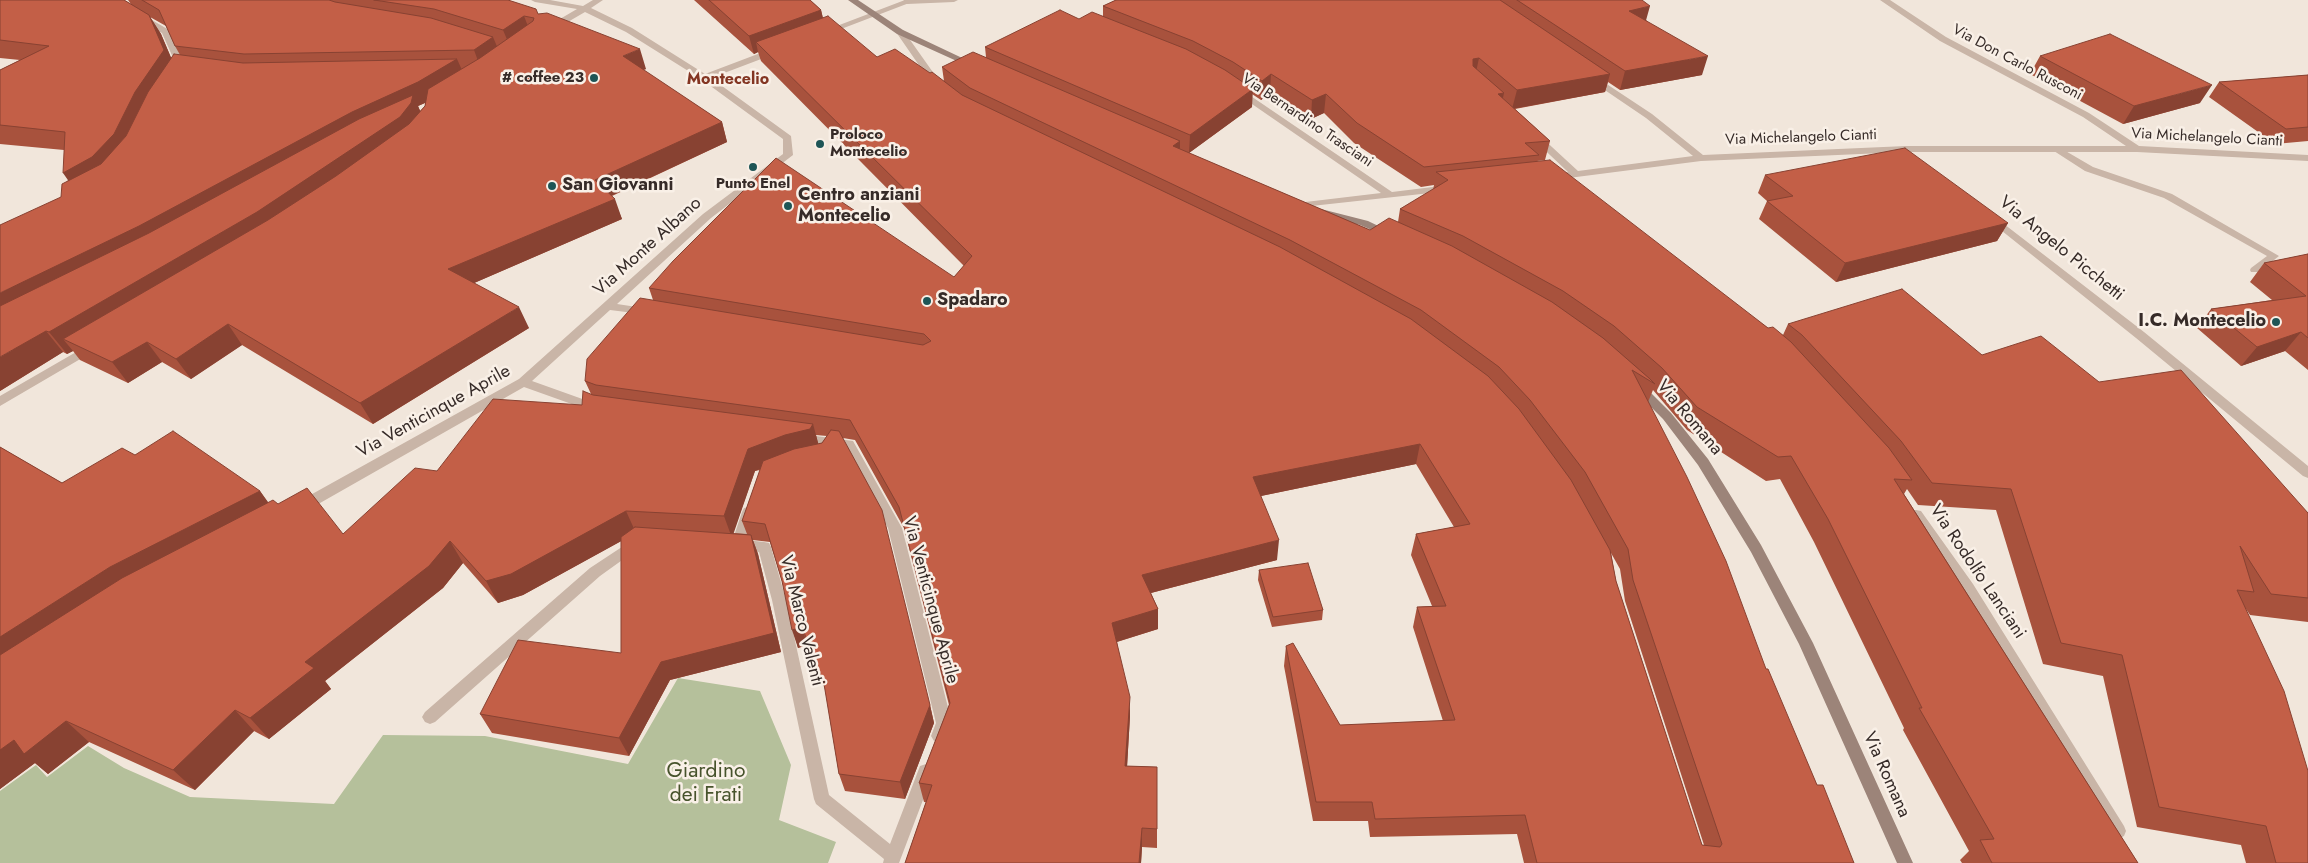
<!DOCTYPE html>
<style>
body{margin:0}
canvas{display:block;background:#f1e6db}
</style>
<canvas width="2308" height="863"></canvas>
<script>
const context = document.querySelector('canvas').getContext('2d');
context.lineJoin = 'round';
function fillPath(path, color) {
  context.fillStyle = color;
  context.fill(path, 'evenodd');
}
function poly(rows) {
  const path = new Path2D();
  for (const r of rows) {
    path.moveTo(r[0], r[1]);
    for (let i = 2; i < r.length; i += 2) path.lineTo(r[i], r[i + 1]);
  }
  return path;
}
function strokePath(path, color, width, dash) {
  context.strokeStyle = color;
  context.lineWidth = width;
  context.lineCap = dash ? 'butt' : 'round';
  context.setLineDash(dash || []);
  context.stroke(path);
}
function write(font, color, halo, rows, align = 'center') {
  context.font = font + ' Jost,sans-serif';
  context.lineWidth = 5;
  context.setLineDash([]);
  context.textBaseline = 'middle';
  context.strokeStyle = halo;
  context.fillStyle = color;
  for (const [text, x, y, turn = 0] of rows) {
    context.save();
    context.translate(x, y);
    context.rotate((+turn || 0) * Math.PI / 180);
    context.textAlign = isNaN(turn) ? turn : align;
    if (halo) context.strokeText(text, 0, 0);
    context.fillText(text, 0, 0);
    context.restore();
  }
}
fillPath(poly([
 [678,678,760,691,791,765,779,820,836,842,828,863,0,863,0,791,36,765,47,777,88,746,124,768,190,797,334,804,383,735,485,736,628,764]
]), '#b5c09b');
fillPath(poly([
 [904,0,958,0,954,2,907,4,903,2,904,0],
 [2057,146,2093,167,2172,194,2279,256,2259,272,2251,272,2250,270,2251,268,2267,256,2164,198,2085,171,2054,151,2052,149,2057,146]
]), '#c9b5a7');
fillPath(poly([
 [108,0,118,0,169,30,186,69,185,71,178,69,162,33,108,0],
 [531,0,550,0,583,6,593,0,603,0,591,8,632,28,705,74,771,49,777,49,777,53,711,78,791,136,793,155,711,218,617,304,650,309,652,312,650,315,610,310,532,381,602,406,604,409,602,412,594,412,524,387,306,511,296,511,294,507,296,503,519,379,703,214,783,154,783,139,701,79,626,32,585,12,554,30,548,30,548,26,577,9,535,2,531,0],
 [905,0,917,0,828,34,821,32,905,0],
 [1880,0,1890,0,1946,37,2089,113,2139,146,2308,155,2308,161,2137,152,1906,152,1701,161,1553,180,1548,177,1553,174,1568,172,1533,139,1533,135,1539,135,1578,171,1693,156,1646,118,1590,80,1590,76,1593,75,1652,114,1703,155,1906,146,2126,146,2083,117,1940,41,1880,0],
 [897,30,903,30,942,85,940,87,934,87,896,32,897,30],
 [1239,88,1392,192,1449,185,1454,188,1449,191,1293,208,1293,204,1297,203,1381,193,1236,93,1234,91,1239,88],
 [1991,214,2144,332,2308,466,2308,478,2303,476,2136,338,1987,219,1986,217,1991,214],
 [90,344,96,348,94,351,0,406,0,396,90,344],
 [801,434,853,441,902,528,952,723,944,741,939,743,934,741,931,736,936,723,888,528,845,448,797,441,795,438,797,435,801,434],
 [749,507,754,508,756,512,746,540,764,542,769,543,771,547,786,600,829,795,890,844,920,766,926,764,932,766,934,771,899,863,883,863,884,859,816,804,814,799,772,600,759,552,738,550,733,549,731,545,742,512,744,508,749,507],
 [1916,510,1921,511,1973,584,2124,826,2126,831,2124,836,2118,839,2112,836,1963,592,1911,519,1909,515,1911,511,1916,510],
 [634,539,639,540,641,544,639,548,600,576,435,722,430,724,425,722,422,717,425,712,590,568,634,539]
]), '#c9b5a7');
fillPath(poly([
 [848,0,858,0,903,30,977,65,970,67,897,34,848,0],
 [1321,209,1368,221,1395,234,1394,236,1386,236,1360,225,1317,214,1317,210,1321,209],
 [1637,382,1641,383,1671,413,1708,459,1761,545,1813,643,1913,863,1897,863,1799,644,1751,552,1698,465,1663,419,1633,389,1631,386,1633,383,1637,382]
]), '#9c8479');
fillPath(poly([
 [0,0,124,0,131,4,128,0,508,0,538,14,646,69,643,70,722,122,727,142,612,196,622,219,474,283,529,328,373,424,242,345,191,379,162,362,128,383,80,360,73,351,67,354,63,352,0,391,61,197,68,180,64,150,0,144,0,70,20,60,0,58],
 [150,17,166,26,175,46,180,55,171,58,161,34],
 [425,103,425,106,420,111,418,106],
 [694,0,810,0,821,10,823,18,877,57,930,73,944,81,942,67,986,57,985,47,1079,19,1103,16,1103,6,1116,0,1642,0,1646,20,1702,75,1620,90,1608,82,1605,92,1515,109,1550,141,1545,160,1537,161,1768,328,1783,335,1788,324,1982,355,2099,382,2308,513,2308,622,2250,615,2246,609,2308,863,2246,863,2241,845,2137,827,2103,676,2043,664,1996,510,1918,505,1907,489,1904,494,2138,863,1962,863,1960,860,1969,851,1903,730,1904,728,1814,542,1780,479,1766,481,1687,430,1653,390,1648,402,1817,785,1854,863,1524,863,1517,834,1370,837,1368,821,1313,821,1284,666,1286,646,1340,725,1443,721,1413,627,1417,607,1432,606,1411,555,1416,534,1454,527,1416,464,1261,496,1277,560,1151,593,1158,609,1158,629,1117,642,1130,716,1127,766,1157,767,1157,848,1142,847,1141,863,905,863,926,802,924,802,919,783,949,705,904,528,855,440,843,438,930,705,934,723,905,799,845,791,839,774,825,689,807,645,798,648,782,581,770,542,753,540,758,554,781,652,670,680,629,756,492,733,480,714,621,653,621,541,523,595,498,603,463,563,443,588,325,681,331,689,269,739,254,731,195,790,89,742,48,774,35,763,0,789,0,447,62,483,135,455,260,491,268,503,278,504,343,534,437,471,582,405,591,394,585,381,653,300,649,288,954,277,964,266,761,61,758,52,754,54],
 [1270,93,1311,119,1324,113,1354,143,1421,187,1434,185,1433,190,1400,209,1398,222,1370,230,1189,153,1252,107,1252,94,1261,100],
 [816,435,827,436,822,443,818,444],
 [760,470,742,521,747,534,733,533,755,471],
 [1611,553,1620,569,1625,601,1704,845,1702,845,1616,581],
 [2040,56,2200,103,2123,124,2030,74],
 [2308,75,2308,141,2275,144,2209,97,2219,82],
 [1765,175,2008,223,1997,241,1836,282,1759,219,1767,201,1758,193],
 [2308,254,2308,370,2285,351,2241,366,2197,328,2211,309,2272,300,2250,282,2264,263],
 [1259,570,1323,610,1322,620,1272,627,1258,580]
]), '#a8523d');
fillPath(poly([
 [1650,6,1645,24,1629,11],
 [821,10,825,28,756,42,758,52,754,54,749,36],
 [149,15,161,34,176,69,147,111,77,193,63,173],
 [524,16,531,34,511,49,503,30],
 [493,37,501,56,481,69,474,50],
 [640,49,646,69,629,75,623,56],
 [1708,56,1702,75,1620,90,1625,71],
 [1479,58,1475,77,1469,78,1473,59],
 [457,59,466,79,427,102,418,106,422,115,410,138,63,339,73,351,67,354,49,332,257,212,0,324,0,293,352,112],
 [1271,74,1270,93,1261,100,1262,81],
 [1610,74,1605,92,1512,109,1517,90],
 [2212,85,2200,103,2123,124,2134,106],
 [1253,89,1252,107,1189,153,1190,135],
 [1504,93,1500,112,1498,94],
 [1326,94,1324,113,1311,119,1312,100],
 [722,122,727,142,602,200,595,180],
 [1180,141,1180,160,1173,146],
 [615,199,622,219,458,290,448,269],
 [2008,223,1997,241,1836,282,1845,263],
 [519,307,529,328,373,424,360,403],
 [228,324,242,345,191,379,176,359],
 [46,331,63,352,0,391,0,357],
 [2301,332,2285,351,2241,366,2257,347],
 [147,342,162,362,128,383,112,362],
 [813,424,819,446,755,471,732,538,724,516,748,449],
 [1420,444,1416,464,1251,498,1253,477],
 [260,491,276,513,0,674,0,637,110,567],
 [626,511,636,533,523,595,498,603,486,581],
 [751,535,758,554,781,652,670,680,629,756,619,738,661,662],
 [1279,540,1277,560,1143,595,1142,575],
 [450,541,463,563,443,588,325,681,331,689,269,739,250,718,305,662],
 [1158,609,1158,629,1113,643,1112,623],
 [802,627,807,645,798,648,792,630],
 [1130,697,1130,716,1126,785,1125,766],
 [930,705,934,723,905,799,900,782],
 [235,710,254,731,195,790,173,770],
 [66,721,89,742,48,774,35,763,0,789,0,750,14,740],
 [1142,828,1142,847,1141,863,1139,863]
]), '#884232');
const building = poly([
 [0,0,124,0,149,15,164,50,135,92,114,134,92,157,63,173,65,132,0,125,0,70,49,46,0,40,0,0],
 [142,0,329,0,335,2,431,18,493,37,474,50,244,54,175,46,159,10,142,0],
 [374,0,508,0,536,9,538,14,547,13,640,49,623,56,722,122,595,180,615,199,448,269,519,307,360,403,228,324,176,359,147,342,112,362,63,339,268,220,336,176,409,124,425,106,428,89,480,58,533,21,534,18,524,16,503,30,434,9,374,0],
 [709,0,810,0,821,10,749,36,709,0],
 [1116,0,1500,0,1610,74,1517,90,1479,58,1473,59,1473,66,1504,93,1498,94,1550,141,1525,143,1539,155,1424,167,1357,123,1326,94,1312,100,1271,74,1262,81,1233,62,1193,41,1103,6,1116,0],
 [1517,0,1642,0,1650,6,1629,11,1708,56,1625,71,1517,0],
 [1060,10,1079,19,1092,12,1186,49,1225,70,1253,89,1190,135,985,47,1060,10],
 [828,16,877,57,895,49,930,73,932,72,962,95,1280,247,1411,319,1488,376,1519,409,1571,480,1610,550,1616,581,1702,845,1720,847,1722,844,1633,580,1628,549,1585,472,1530,400,1499,367,1421,310,1290,240,970,88,942,67,973,52,1180,141,1173,146,1370,230,1389,218,1452,246,1552,302,1603,338,1650,379,1655,384,1632,370,1687,477,1726,561,1766,669,1768,669,1817,785,1823,785,1854,863,1537,863,1525,815,1375,819,1372,802,1316,802,1286,646,1293,643,1340,725,1455,720,1417,607,1446,606,1416,534,1470,524,1420,444,1253,477,1279,540,1142,575,1158,609,1112,623,1130,697,1125,766,1157,767,1157,829,1142,828,1139,863,905,863,932,785,919,783,950,703,899,507,850,420,596,385,585,381,587,359,640,298,923,345,931,341,924,334,649,288,673,261,776,158,954,277,972,256,756,42,828,16],
 [2110,34,2212,85,2134,106,2040,56,2110,34],
 [174,54,243,63,457,59,418,82,352,112,139,226,0,293,0,225,61,197,62,184,101,164,126,136,148,92,174,54],
 [2308,75,2308,127,2286,129,2219,82,2308,75],
 [413,95,411,103,400,117,257,212,49,332,46,331,0,357,0,306,149,233,359,119,413,95],
 [1905,148,2008,223,1845,263,1767,201,1793,196,1765,175,1905,148],
 [1550,160,1768,328,1773,327,1791,342,1889,448,1912,480,1894,479,2138,863,1992,863,1980,840,1994,839,1919,708,1922,708,1828,519,1791,456,1778,457,1697,407,1662,368,1614,326,1563,291,1463,236,1400,209,1448,180,1436,172,1550,160],
 [2308,254,2308,338,2301,332,2257,347,2211,309,2306,296,2264,263,2308,254],
 [1902,289,1982,355,2041,336,2099,382,2181,370,2308,513,2308,598,2271,594,2240,546,2254,592,2237,590,2284,691,2308,771,2308,863,2276,863,2266,826,2159,807,2122,655,2061,643,2011,489,1932,483,1901,441,1802,335,1788,324,1902,289],
 [583,391,593,395,813,424,810,429,785,435,748,449,724,516,626,511,511,574,486,581,450,541,429,566,305,662,314,668,250,718,235,710,173,770,66,721,24,754,14,740,0,750,0,655,122,578,273,500,278,504,307,488,343,534,415,468,437,471,493,399,582,405,583,391],
 [831,430,839,431,882,510,930,705,900,782,839,774,824,684,802,627,792,630,782,581,765,524,742,521,763,461,794,449,822,443,831,430],
 [173,431,260,491,110,567,0,637,0,447,62,483,122,448,135,455,173,431],
 [635,527,751,535,774,633,661,662,619,738,480,714,518,640,621,653,621,537,635,527],
 [1308,563,1323,610,1273,617,1259,570,1308,563]
]);
fillPath(building, '#c35f47');
strokePath(building, '#884232', 1);
for (const [x, y, r, color] of [
 [594,78,5,"#1e5556"],
 [820,144,5,"#1e5556"],
 [753,167,5,"#1e5556"],
 [552,186,5,"#1e5556"],
 [788,206,5,"#1e5556"],
 [927,301,5,"#1e5556"],
 [2276,322,5,"#1e5556"]
]) {
  const dot = new Path2D();
  dot.arc(x, y, r, 0, 2 * Math.PI);
  context.fillStyle = color;
  context.fill(dot);
  strokePath(dot, '#f9f0e7', 2);
}
write('15px', '#362b28', '#f9f0e7', [
 ["Via Don Carlo Rusconi",2017,63,28],
 ["Via Bernardino Trasciani",1307,121,34],
 ["Via Michelangelo Cianti",1801,138,-2],
 ["Via Michelangelo Cianti",2207,138,3]
]);
write('bold 15px', '#362b28', '#f9f0e7', [
 ["# coffee 23",584,78],
 ["Proloco",830,135,"left"],
 ["Montecelio",830,152,"left"],
 ["Punto Enel",753,184,"center"]
], 'right');
write('bold 16px', '#833522', '#f9f0e7', [
 ["Montecelio",728,80]
]);
write('bold 18px', '#362b28', '#f9f0e7', [
 ["San Giovanni",562,186],
 ["Centro anziani",798,196],
 ["Montecelio",798,217],
 ["Spadaro",937,301],
 ["I.C. Montecelio",2266,322,"right"]
], 'left');
write('18px', '#362b28', '#f9f0e7', [
 ["Via Monte Albano",648,247,-42],
 ["Via Angelo Picchetti",2061,249,39],
 ["Via Venticinque Aprile",434,412,-29],
 ["Via Romana",1689,418,50],
 ["Via Rodolfo Lanciani",1977,572,56],
 ["Via Venticinque Aprile",930,600,75],
 ["Via Marco Valenti",801,621,76],
 ["Via Romana",1886,775,66]
]);
write('21px', '#47532c', '#f9f0e7', [
 ["Giardino",706,772],
 ["dei Frati",706,796]
]);
</script>
